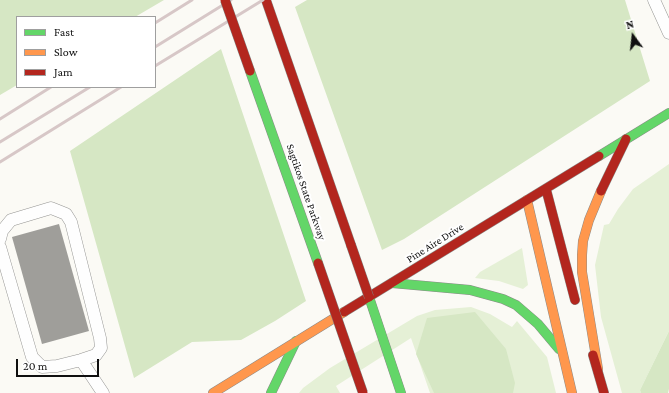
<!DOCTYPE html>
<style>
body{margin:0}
#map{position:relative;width:669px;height:393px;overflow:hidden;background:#fbfaf5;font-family:"Crimson Pro",serif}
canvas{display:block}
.legend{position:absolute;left:16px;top:16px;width:140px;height:72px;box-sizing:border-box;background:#fff;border:1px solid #9f9f9f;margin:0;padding:5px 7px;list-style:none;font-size:12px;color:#0f0f0f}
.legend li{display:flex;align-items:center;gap:8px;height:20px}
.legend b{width:20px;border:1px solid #9f9f9f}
.north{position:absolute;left:613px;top:16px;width:40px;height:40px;-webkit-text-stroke:3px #fff;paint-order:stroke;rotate:345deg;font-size:11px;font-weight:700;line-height:16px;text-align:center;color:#0f0f0f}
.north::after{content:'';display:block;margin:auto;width:14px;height:18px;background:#0f0f0f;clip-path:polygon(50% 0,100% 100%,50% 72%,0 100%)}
.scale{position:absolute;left:16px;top:359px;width:83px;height:18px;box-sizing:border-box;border:2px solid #0f0f0f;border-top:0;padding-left:5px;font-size:12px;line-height:14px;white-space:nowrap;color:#0f0f0f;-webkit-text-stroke:3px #fff;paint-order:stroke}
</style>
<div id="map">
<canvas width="669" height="393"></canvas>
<ul class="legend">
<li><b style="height:5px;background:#63d668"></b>Fast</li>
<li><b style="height:5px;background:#ff974d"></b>Slow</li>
<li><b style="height:5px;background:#b3261e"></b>Jam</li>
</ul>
<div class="north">N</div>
<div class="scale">20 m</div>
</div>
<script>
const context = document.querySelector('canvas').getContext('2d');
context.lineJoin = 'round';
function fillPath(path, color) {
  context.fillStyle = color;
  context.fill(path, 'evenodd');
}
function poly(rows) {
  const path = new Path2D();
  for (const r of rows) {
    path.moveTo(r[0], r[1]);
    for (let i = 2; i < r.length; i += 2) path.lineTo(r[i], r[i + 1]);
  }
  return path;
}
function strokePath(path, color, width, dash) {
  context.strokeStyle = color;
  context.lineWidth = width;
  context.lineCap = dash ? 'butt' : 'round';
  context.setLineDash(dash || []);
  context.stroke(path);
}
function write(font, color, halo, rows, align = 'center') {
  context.font = font + ' "Crimson Pro",serif';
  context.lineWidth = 4;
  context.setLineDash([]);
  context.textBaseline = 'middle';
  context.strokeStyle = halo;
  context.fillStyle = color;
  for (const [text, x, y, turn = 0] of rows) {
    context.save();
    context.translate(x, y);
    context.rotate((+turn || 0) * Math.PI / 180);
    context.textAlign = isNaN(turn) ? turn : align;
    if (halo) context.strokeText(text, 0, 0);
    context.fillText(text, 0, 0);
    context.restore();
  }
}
fillPath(poly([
 [669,164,669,331,640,390,641,393,622,393,601,317,595,265,604,225,609,224,618,209,633,189],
 [522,248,528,285,523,289,499,281,475,278,480,272],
 [471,307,490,314,512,327,517,321,547,357,556,393,430,393,411,338,336,386,340,393,299,393,303,388,330,368,417,316,435,310]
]), '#e5f0d6');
fillPath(poly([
 [0,0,164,0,135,17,17,17,17,85,0,95],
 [307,0,625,0,650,81,404,239,382,250,295,7],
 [221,49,306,301,275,321,241,340,192,342,134,378,70,151],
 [475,312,506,349,515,383,513,393,434,393,416,354,427,318],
 [669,331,669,389,668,393,641,393,640,390]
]), '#d6e7c4');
fillPath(poly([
 [59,224,89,331,42,344,12,237]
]), '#9f9e9a');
const lane = poly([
 [654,0,669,33],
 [0,239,2,231,11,220,51,208,66,214,71,222,100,338,101,348,96,355,81,360,57,366,42,367,32,357,0,247],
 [81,360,103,393]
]);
const fast = poly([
 [250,71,318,263],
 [599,156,669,113],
 [392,283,470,290,503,299,516,305,538,324,559,349],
 [369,297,401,393],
 [271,393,296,341]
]);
const slow = poly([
 [527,200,572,393],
 [598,369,582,272,582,255,583,241,589,220,601,191],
 [213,393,344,312]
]);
const jam = poly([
 [266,0,351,245],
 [546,189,575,300],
 [601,191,626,139],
 [344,312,599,156],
 [593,355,604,393]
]);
strokePath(lane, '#959593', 13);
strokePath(fast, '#8c8b89', 10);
strokePath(slow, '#8c8b89', 10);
strokePath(jam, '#8c8b89', 10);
strokePath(lane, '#fefefe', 12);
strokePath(fast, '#63d668', 9);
strokePath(slow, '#ff974d', 9);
strokePath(jam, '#b3261e', 9);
strokePath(poly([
 [155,23,192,0],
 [155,47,231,0],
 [155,66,263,0],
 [0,119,51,87],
 [0,142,90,87],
 [0,162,121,87]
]), '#d7c7c7', 3);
const jamBridge = poly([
 [225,0,250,71],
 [351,245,369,297],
 [318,263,363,393]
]);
strokePath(jamBridge, '#838280', 10, []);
strokePath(jamBridge, '#b3261e', 9);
write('11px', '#0f0f0f', '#fff', [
 ["Sagtikos State Parkway",306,192,71],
 ["Pine Aire Drive",435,243,-32]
]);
</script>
